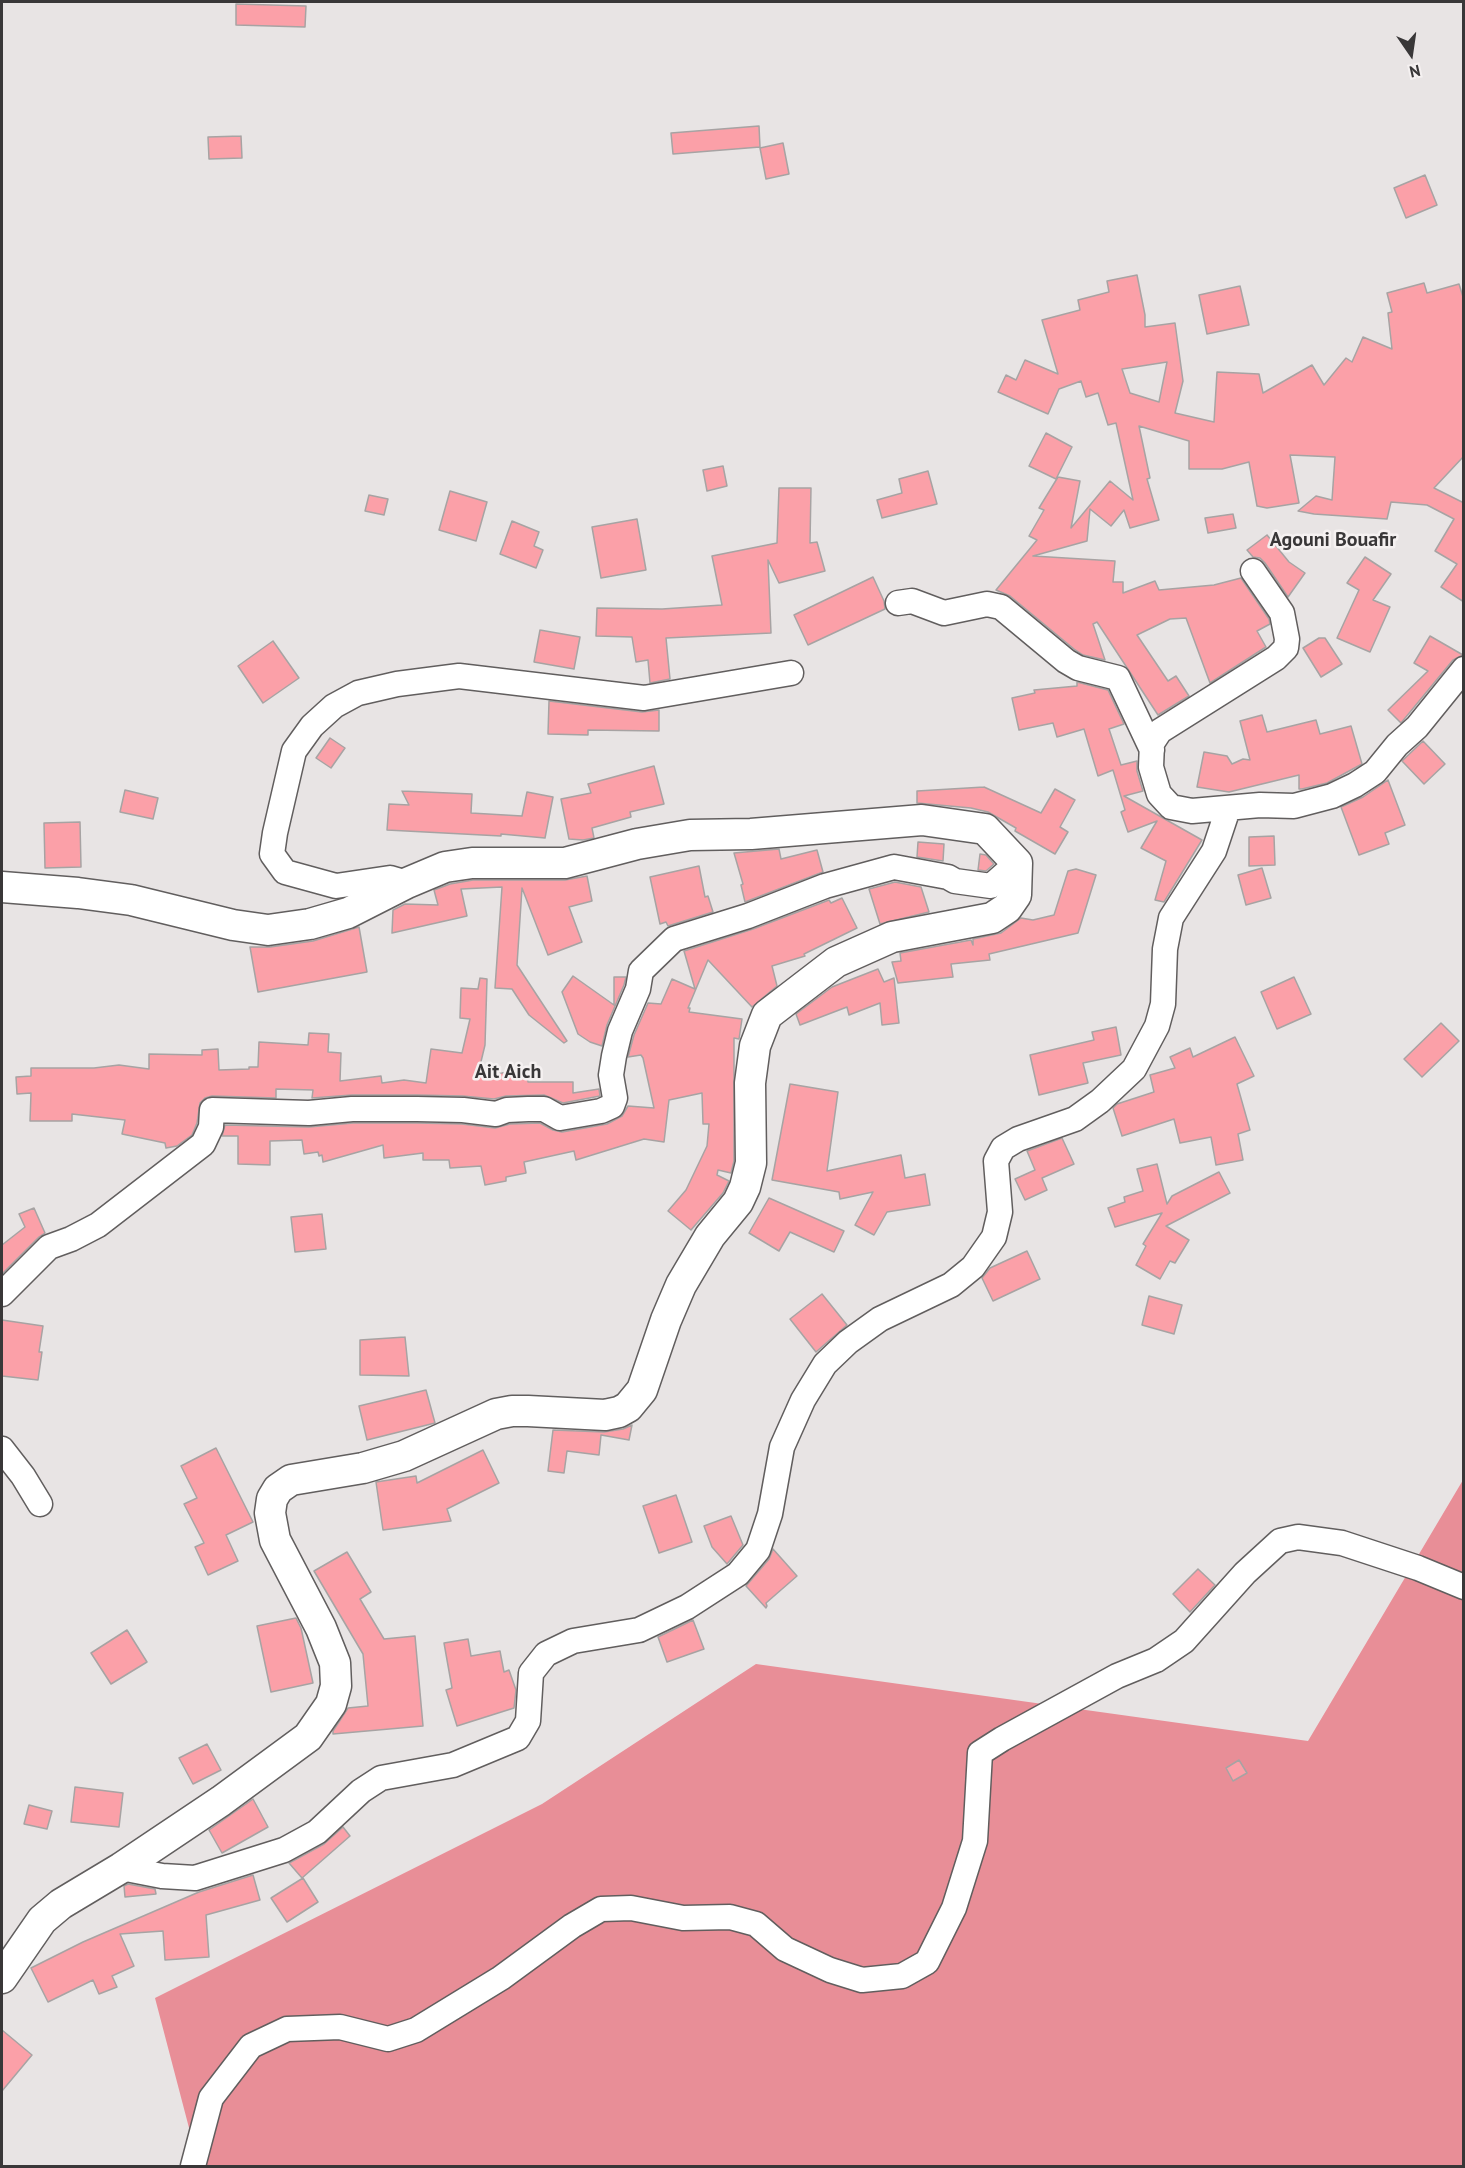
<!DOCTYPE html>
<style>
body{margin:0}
#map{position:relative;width:1465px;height:2168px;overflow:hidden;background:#e8e4e4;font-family:"PT Sans",sans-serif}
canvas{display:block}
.frame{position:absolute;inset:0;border:3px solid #393738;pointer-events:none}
.north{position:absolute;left:1381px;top:24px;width:60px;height:60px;-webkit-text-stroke:4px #f5f1f1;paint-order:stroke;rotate:167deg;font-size:16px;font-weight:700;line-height:24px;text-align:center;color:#393738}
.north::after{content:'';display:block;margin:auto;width:21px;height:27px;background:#393738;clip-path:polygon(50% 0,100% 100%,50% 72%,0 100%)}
</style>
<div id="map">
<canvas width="1465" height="2168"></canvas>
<div class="frame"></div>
<div class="north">N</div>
</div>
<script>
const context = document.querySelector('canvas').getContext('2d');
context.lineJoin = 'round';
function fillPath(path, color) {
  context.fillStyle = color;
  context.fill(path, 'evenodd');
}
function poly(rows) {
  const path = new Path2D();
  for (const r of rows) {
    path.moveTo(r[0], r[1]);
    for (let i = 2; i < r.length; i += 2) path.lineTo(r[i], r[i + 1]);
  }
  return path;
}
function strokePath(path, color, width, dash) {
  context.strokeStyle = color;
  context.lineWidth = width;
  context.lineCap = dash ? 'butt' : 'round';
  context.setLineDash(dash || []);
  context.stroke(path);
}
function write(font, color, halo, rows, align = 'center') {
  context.font = font + ' "PT Sans",sans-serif';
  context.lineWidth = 5;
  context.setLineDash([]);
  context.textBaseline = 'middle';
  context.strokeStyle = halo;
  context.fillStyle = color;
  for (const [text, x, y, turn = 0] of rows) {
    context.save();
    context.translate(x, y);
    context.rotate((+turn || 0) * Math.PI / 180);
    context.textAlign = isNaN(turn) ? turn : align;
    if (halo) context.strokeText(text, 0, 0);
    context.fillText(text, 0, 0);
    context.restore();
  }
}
fillPath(poly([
 [1463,1480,1463,2166,199,2166,155,1998,542,1804,756,1664,1308,1741]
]), '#e88e97');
const building = poly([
 [236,4,306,6,305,27,236,25,236,4],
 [759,126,760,147,673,154,671,133,759,126],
 [241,136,242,158,209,159,208,137,241,136],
 [783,143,789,174,766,179,760,148,783,143],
 [1425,175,1437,205,1406,218,1394,188,1425,175],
 [1137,275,1145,315,1145,327,1175,323,1183,381,1175,413,1214,422,1217,372,1259,374,1263,393,1312,365,1324,385,1346,358,1352,362,1363,337,1392,349,1388,313,1392,312,1387,293,1424,283,1427,293,1459,284,1464,300,1464,456,1434,488,1464,503,1464,602,1441,587,1457,564,1435,551,1454,519,1427,505,1391,502,1387,519,1314,514,1298,511,1316,496,1332,500,1335,457,1290,455,1299,503,1267,508,1257,506,1249,462,1222,469,1189,469,1189,441,1139,426,1150,478,1147,479,1159,520,1130,528,1124,510,1111,526,1090,509,1087,541,1033,556,1115,561,1113,582,1123,582,1123,593,1155,581,1159,590,1214,585,1241,578,1269,619,1270,624,1257,631,1266,647,1210,683,1186,618,1170,619,1137,635,1168,681,1176,676,1189,696,1158,715,1097,622,1093,624,1105,660,1083,655,1074,649,1010,596,996,590,1037,540,1029,536,1044,510,1039,508,1058,477,1080,481,1071,528,1110,481,1133,500,1116,423,1108,425,1098,393,1086,397,1081,381,1059,389,1048,414,998,392,1006,375,1016,380,1025,360,1058,374,1042,320,1080,310,1078,300,1109,292,1107,281,1137,275],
 [1167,362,1159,402,1130,393,1122,369,1167,362],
 [1240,286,1249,325,1207,334,1199,295,1240,286],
 [1046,433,1072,447,1056,479,1029,466,1046,433],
 [723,466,727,486,707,491,703,470,723,466],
 [928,471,937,504,882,518,877,500,902,493,899,479,928,471],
 [779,488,811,488,810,543,817,542,825,571,779,583,768,560,771,633,666,638,670,679,650,683,648,660,636,662,632,637,596,636,597,608,662,609,722,605,712,556,777,543,779,488],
 [450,491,487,502,476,541,439,530,450,491],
 [369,495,388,499,384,515,365,511,369,495],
 [1233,514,1236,528,1208,533,1205,518,1233,514],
 [637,519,646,570,601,578,592,527,637,519],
 [512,521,539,532,534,546,543,550,536,568,500,554,512,521],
 [1267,535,1289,562,1305,573,1288,597,1265,563,1260,558,1253,557,1247,550,1267,535],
 [1365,557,1391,574,1373,600,1390,607,1370,652,1337,638,1359,590,1347,583,1365,557],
 [873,577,884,601,885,609,808,645,794,615,873,577],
 [540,630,580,637,574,669,534,662,540,630],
 [1430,636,1463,655,1453,660,1401,723,1388,710,1428,671,1414,663,1430,636],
 [1319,638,1325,638,1342,664,1321,677,1303,648,1319,638],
 [273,641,299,678,263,703,238,666,273,641],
 [1077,682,1108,690,1124,724,1109,729,1121,765,1137,761,1137,771,1143,791,1124,796,1202,840,1164,902,1155,900,1166,861,1141,848,1157,821,1128,832,1121,812,1125,810,1113,770,1098,776,1084,729,1057,737,1053,723,1019,730,1012,698,1035,693,1034,690,1077,686,1077,682],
 [549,701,642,712,659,710,659,731,588,730,588,735,548,734,549,701],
 [1262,715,1267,732,1316,720,1320,734,1351,726,1362,764,1327,783,1302,789,1299,789,1299,775,1229,792,1197,787,1204,752,1227,756,1232,764,1243,759,1250,760,1240,721,1262,715],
 [330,738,345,748,331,768,316,758,330,738],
 [1423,741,1445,764,1424,784,1402,761,1423,741],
 [654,766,664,804,630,812,631,817,592,828,594,838,583,840,569,839,561,799,591,793,588,784,654,766],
 [1388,780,1405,825,1385,833,1389,844,1359,855,1341,807,1363,797,1388,780],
 [984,787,1041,813,1055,789,1075,800,1060,827,1068,832,1055,854,1015,831,1016,828,988,812,971,808,917,803,917,791,984,787],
 [125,790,158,798,153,819,120,812,125,790],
 [402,791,472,794,471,813,522,816,527,792,553,797,545,838,501,834,501,836,387,830,389,804,409,805,402,791],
 [80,822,81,867,45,868,44,823,80,822],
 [1274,836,1275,865,1249,866,1249,837,1274,836],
 [918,842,944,844,943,861,917,857,918,842],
 [779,849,781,859,817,850,823,872,745,902,741,885,743,884,734,853,779,849],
 [980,854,986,855,994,864,986,871,978,870,980,854],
 [699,866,705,897,708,896,713,912,668,926,666,922,660,924,650,877,699,866],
 [1262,868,1271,898,1246,905,1238,875,1262,868],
 [1076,869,1096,875,1078,933,989,954,990,960,951,964,953,977,898,983,892,962,901,961,900,953,971,940,973,945,973,939,1001,933,1021,918,1033,920,1054,915,1068,871,1076,869],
 [587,876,592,901,569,907,582,942,548,955,522,888,517,965,567,1041,564,1043,529,1015,512,989,495,988,502,887,461,889,467,916,392,933,393,910,405,904,438,905,434,890,450,884,473,880,565,880,587,876],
 [895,882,921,887,929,912,880,924,869,889,895,882],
 [842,898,857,928,804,954,805,956,772,966,777,986,752,1007,708,960,688,1008,690,1008,689,1012,742,1019,739,1039,734,1038,734,1161,731,1173,718,1170,717,1175,729,1181,723,1193,691,1230,668,1211,686,1190,707,1146,709,1124,703,1124,702,1093,669,1100,664,1142,644,1139,576,1160,574,1151,524,1162,526,1173,506,1177,506,1181,485,1185,481,1166,450,1168,449,1160,423,1160,423,1153,384,1158,383,1145,323,1162,322,1155,319,1156,318,1152,304,1154,302,1140,270,1141,270,1165,238,1164,238,1136,222,1136,225,1125,309,1127,353,1123,417,1123,462,1124,495,1128,510,1124,540,1123,553,1130,562,1132,607,1124,622,1116,628,1106,654,1108,643,1058,641,1055,628,1057,634,1035,648,1003,661,1004,672,979,695,989,684,951,753,929,829,900,831,903,842,898],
 [359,927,367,972,258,992,250,947,270,947,313,941,359,927],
 [878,969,884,982,894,978,899,1023,882,1025,880,1003,849,1015,847,1007,800,1025,796,1014,832,987,878,969],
 [573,976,614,1005,614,977,626,977,624,985,607,1025,602,1046,590,1042,578,1034,562,992,573,976],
 [1294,977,1311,1014,1277,1029,1261,992,1294,977],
 [480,978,487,979,485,1045,478,1074,502,1073,526,1069,528,1082,573,1082,573,1093,599,1089,600,1096,563,1103,544,1095,506,1096,494,1099,463,1096,417,1095,352,1095,312,1098,313,1090,276,1089,276,1098,212,1096,205,1098,200,1103,197,1123,192,1135,177,1146,166,1148,165,1143,122,1134,125,1120,72,1114,72,1121,30,1121,31,1093,17,1094,16,1077,31,1076,31,1068,94,1068,119,1065,149,1069,149,1054,202,1055,202,1050,218,1049,219,1070,249,1069,249,1067,258,1067,259,1042,308,1045,309,1033,329,1034,328,1052,341,1053,340,1081,381,1076,382,1083,404,1080,426,1083,431,1049,462,1053,470,1019,460,1018,461,988,478,989,480,978],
 [1441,1023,1459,1041,1422,1077,1404,1059,1441,1023],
 [1116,1027,1121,1055,1083,1063,1088,1083,1039,1095,1030,1055,1094,1040,1092,1032,1116,1027],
 [1235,1037,1254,1076,1237,1084,1250,1130,1238,1134,1243,1160,1216,1165,1211,1137,1180,1143,1174,1119,1122,1136,1113,1108,1117,1104,1154,1092,1150,1075,1175,1068,1170,1057,1190,1048,1193,1057,1235,1037],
 [790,1084,838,1092,827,1171,901,1155,905,1178,925,1174,930,1205,887,1212,874,1235,855,1225,873,1192,840,1199,839,1192,772,1180,790,1084],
 [1062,1138,1074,1164,1042,1178,1047,1190,1025,1200,1015,1179,1035,1170,1027,1151,1062,1138],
 [1157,1164,1167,1204,1172,1196,1219,1172,1230,1193,1166,1226,1189,1240,1175,1263,1170,1261,1160,1279,1136,1265,1146,1246,1143,1244,1162,1213,1115,1227,1108,1208,1125,1202,1124,1197,1143,1191,1137,1169,1157,1164],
 [769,1198,844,1231,834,1252,790,1232,779,1251,749,1233,769,1198],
 [34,1208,45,1233,39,1237,2,1274,2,1245,25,1227,19,1214,34,1208],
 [322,1214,326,1249,295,1252,291,1217,322,1214],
 [1027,1251,1040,1279,993,1301,982,1278,990,1268,1027,1251],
 [822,1294,847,1325,816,1352,790,1319,822,1294],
 [1149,1296,1182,1305,1174,1334,1142,1325,1149,1296],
 [2,1320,43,1326,39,1352,42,1352,38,1380,2,1376,2,1320],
 [405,1337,409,1376,360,1375,360,1340,405,1337],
 [426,1390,435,1423,367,1440,359,1406,426,1390],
 [632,1425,629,1440,601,1435,599,1455,567,1451,564,1473,548,1471,553,1430,604,1432,623,1429,632,1425],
 [216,1448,253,1522,226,1535,238,1561,208,1575,195,1547,204,1543,184,1504,197,1498,181,1466,216,1448],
 [483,1450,499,1483,447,1509,451,1521,383,1530,376,1482,416,1476,417,1483,483,1450],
 [676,1495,692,1542,659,1553,643,1506,676,1495],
 [731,1516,743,1545,727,1564,712,1547,704,1526,731,1516],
 [773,1549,797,1576,766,1603,767,1606,766,1608,746,1586,769,1559,773,1549],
 [347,1552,371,1592,360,1599,384,1639,415,1636,423,1726,333,1734,333,1731,348,1708,368,1706,363,1654,314,1571,347,1552],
 [1198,1569,1215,1585,1190,1612,1173,1594,1198,1569],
 [296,1618,301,1628,313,1683,271,1692,257,1626,296,1618],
 [693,1620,704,1649,667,1662,658,1637,693,1620],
 [127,1630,147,1662,111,1684,91,1653,127,1630],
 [468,1639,471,1656,500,1651,504,1672,509,1670,516,1690,514,1708,457,1726,446,1690,452,1688,444,1643,468,1639],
 [207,1744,221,1770,193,1784,179,1758,207,1744],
 [1239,1760,1247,1773,1233,1781,1226,1768,1239,1760],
 [75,1787,123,1793,119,1827,71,1822,75,1787],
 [253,1799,268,1827,222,1853,209,1830,253,1799],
 [29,1805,52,1811,47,1829,24,1824,29,1805],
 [343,1827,350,1836,302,1878,289,1863,324,1844,343,1827],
 [253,1875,260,1900,206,1915,209,1957,165,1960,163,1931,120,1934,134,1966,112,1976,117,1987,99,1994,93,1980,48,2002,31,1968,83,1942,199,1892,253,1875],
 [303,1878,318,1902,287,1922,271,1898,303,1878],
 [128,1884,155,1889,156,1894,125,1897,124,1886,128,1884],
 [2,2030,32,2055,2,2091,2,2030]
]);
fillPath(building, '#fba0a8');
strokePath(building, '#a7a3a3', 1.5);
const minor = poly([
 [1253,571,1282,613,1287,639,1286,648,1276,658,1160,731,1152,743,1151,767,1159,794,1171,807,1192,811,1260,805,1294,806,1332,796,1355,785,1375,772,1397,745,1417,727,1464,669],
 [898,603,912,601,944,613,987,604,1001,607,1066,661,1078,668,1118,678,1152,750],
 [407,883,390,878,336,886,285,872,272,854,275,833,294,751,312,726,334,706,358,693,397,684,459,676,644,698,791,673],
 [2,1294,49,1247,71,1239,98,1225,203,1144,211,1127,212,1110,309,1113,352,1109,417,1109,463,1110,496,1114,507,1110,528,1109,544,1109,560,1118,601,1111,612,1106,615,1098,611,1075,614,1056,620,1031,638,989,641,971,674,939,748,916,825,886,894,867,948,877,955,881,991,886,1017,863],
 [2,1449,23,1476,40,1504],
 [121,1868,162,1876,195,1878,284,1850,317,1832,361,1791,381,1778,453,1765,518,1738,528,1721,531,1673,546,1654,573,1641,639,1630,687,1607,738,1574,758,1550,770,1514,782,1447,803,1400,825,1364,848,1342,880,1319,951,1285,973,1267,994,1237,1000,1212,996,1161,1003,1148,1018,1139,1075,1119,1100,1101,1134,1069,1157,1026,1163,1004,1165,949,1171,918,1214,851,1228,809],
 [193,2166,211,2098,251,2046,287,2029,340,2027,388,2039,416,2030,501,1978,572,1926,601,1909,631,1908,683,1918,730,1917,756,1924,785,1949,830,1970,862,1980,902,1976,927,1962,954,1908,975,1841,980,1753,1002,1739,1117,1676,1156,1660,1184,1641,1245,1573,1280,1541,1298,1537,1342,1543,1418,1568,1464,1587]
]);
const major = poly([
 [2,887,78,893,131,900,233,925,268,930,310,924,348,913,407,883,445,867,472,863,565,863,637,844,690,835,751,834,922,820,985,829,1017,863,1016,895,1007,908,992,918,892,937,836,962,767,1015,755,1046,750,1083,751,1163,745,1187,738,1202,710,1236,681,1285,666,1320,642,1390,628,1407,619,1412,605,1415,528,1411,512,1411,496,1414,404,1456,363,1468,291,1480,278,1489,272,1499,270,1513,275,1540,321,1628,335,1663,336,1686,331,1704,308,1737,221,1801,121,1868,61,1904,42,1920,2,1978]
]);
strokePath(minor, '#615e5e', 27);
strokePath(major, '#615e5e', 33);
strokePath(minor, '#fff', 24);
strokePath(major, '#fff', 30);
write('bold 20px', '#393738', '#f5f1f1', [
 ["Agouni Bouafir",1333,540],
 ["Ait Aich",508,1072]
]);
</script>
